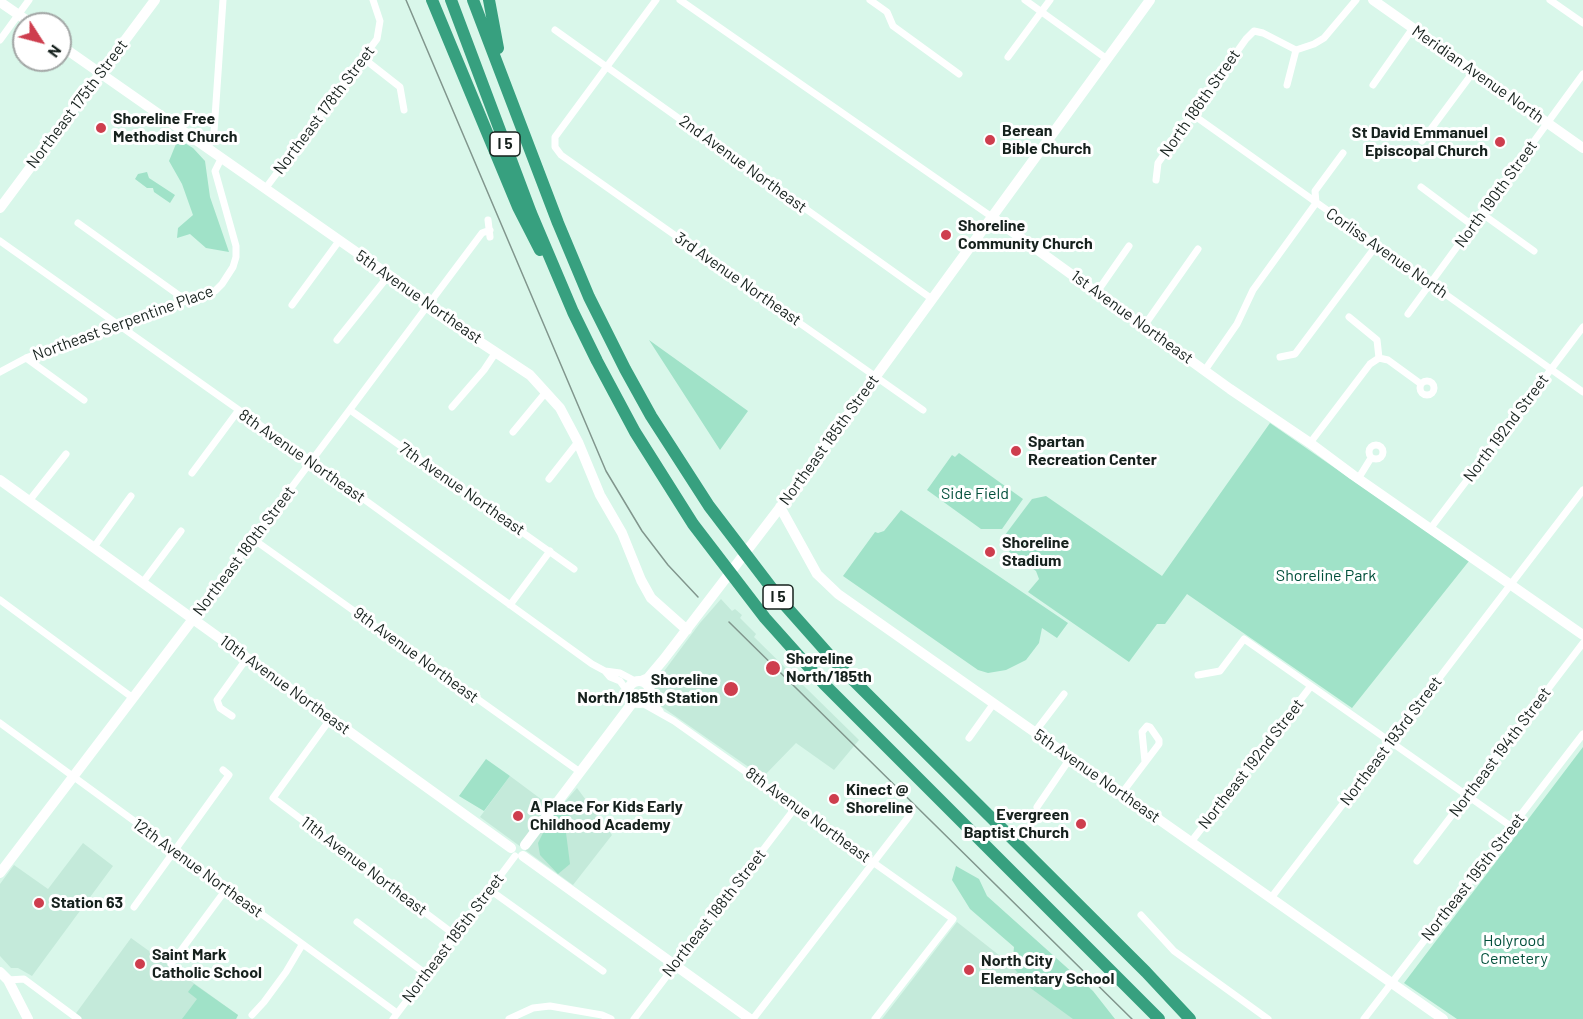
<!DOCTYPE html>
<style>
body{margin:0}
#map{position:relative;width:1583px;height:1019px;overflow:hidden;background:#d9f7ea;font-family:Barlow,sans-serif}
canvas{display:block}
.north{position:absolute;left:12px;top:12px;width:60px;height:60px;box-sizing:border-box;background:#fff;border:2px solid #a2a6a5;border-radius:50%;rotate:126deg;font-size:16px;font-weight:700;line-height:24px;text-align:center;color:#16211d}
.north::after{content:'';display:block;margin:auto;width:21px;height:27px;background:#ce3e4e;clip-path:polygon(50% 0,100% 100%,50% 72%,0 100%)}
</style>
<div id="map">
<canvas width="1583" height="1019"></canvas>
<div class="north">N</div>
</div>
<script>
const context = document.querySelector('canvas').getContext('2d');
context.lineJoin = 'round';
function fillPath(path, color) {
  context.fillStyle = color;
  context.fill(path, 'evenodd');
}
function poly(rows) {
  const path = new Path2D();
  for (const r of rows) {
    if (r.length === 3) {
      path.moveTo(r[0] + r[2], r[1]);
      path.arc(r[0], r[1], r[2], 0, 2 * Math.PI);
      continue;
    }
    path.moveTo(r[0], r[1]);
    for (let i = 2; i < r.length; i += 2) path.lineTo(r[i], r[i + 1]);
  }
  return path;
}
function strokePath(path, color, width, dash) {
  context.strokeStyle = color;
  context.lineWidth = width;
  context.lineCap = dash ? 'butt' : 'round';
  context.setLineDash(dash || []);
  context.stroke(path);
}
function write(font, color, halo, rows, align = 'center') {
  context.font = font + ' Barlow,sans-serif';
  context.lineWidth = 6;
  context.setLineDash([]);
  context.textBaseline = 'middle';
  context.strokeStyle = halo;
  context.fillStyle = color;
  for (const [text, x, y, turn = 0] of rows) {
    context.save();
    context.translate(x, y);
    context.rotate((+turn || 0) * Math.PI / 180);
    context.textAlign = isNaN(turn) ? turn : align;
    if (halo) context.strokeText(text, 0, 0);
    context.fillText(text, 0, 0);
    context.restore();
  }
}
fillPath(poly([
 [721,599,732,611,735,609,742,615,740,618,756,634,754,637,859,740,834,770,796,743,763,777,655,702,652,692,653,686,700,623],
 [510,776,557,811,577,788,612,835,573,885,480,817],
 [83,843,113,866,32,976,18,968,11,968,0,956,0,884,14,865,48,889],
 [957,922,1080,1019,882,1019],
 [131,938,238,1015,236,1019,78,1019,74,1016]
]), '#c4eada');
fillPath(poly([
 [178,139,193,148,205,161,210,197,229,252,206,248,190,234,177,238,178,228,193,215,182,184,169,161],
 [147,172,149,178,175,195,170,203,154,192,153,188,147,188,135,179,138,174],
 [649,340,748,411,720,450],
 [1270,423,1469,561,1352,708,1187,594,1165,624,1157,624,1129,662,1028,592,1039,579,1036,571,1009,552,1010,550,1002,539,1032,499,1046,496,1162,576],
 [959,453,1023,499,1002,529,981,529,927,490,952,455,955,457],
 [901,510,1068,623,1057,638,1042,628,1039,643,1026,660,1006,670,988,673,978,670,843,576,875,532,878,533,884,531],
 [1583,747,1583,1019,1457,1019,1404,983],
 [486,759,510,776,484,811,459,796],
 [564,803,571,812,565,825,570,864,558,874,540,855,538,843,549,821],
 [956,866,979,879,987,896,1093,991,1115,1019,1073,1019,1029,987,1009,962,1013,958,1014,947,970,909,952,880],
 [194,984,238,1015,236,1019,182,1019,197,999,188,992]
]), '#a0e2c8');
strokePath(poly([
 [656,0,555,137,555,147,561,155,923,410],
 [680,0,992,217],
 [870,0,887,12,893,26,959,74],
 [1025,0,1107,59],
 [1550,0,1583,23],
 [555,30,932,299],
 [0,40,29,0],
 [1296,50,1314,44,1324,38,1356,0],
 [1008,57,1050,0],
 [363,58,400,87,404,110],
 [1287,85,1296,50],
 [1373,85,1413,28],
 [1192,114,1583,392],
 [1422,141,1474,71],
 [207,148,212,140,214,132,223,0],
 [1156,180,1158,163,1246,39,1254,31,1263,33,1296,50],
 [1421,187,1472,225],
 [265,189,377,39,380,21,373,0],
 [1481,213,1534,251],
 [488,220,490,237],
 [78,223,187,301],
 [0,241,311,461,592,664,605,671,610,677,620,681,628,692],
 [1097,292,1129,246],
 [292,305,339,241],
 [1408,314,1583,74],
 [1144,326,1198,249],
 [337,340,389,275],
 [1280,357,1295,354,1376,246],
 [26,358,84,400],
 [1379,358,1388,360,1421,384],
 [1205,370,1237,324,1253,290,1316,203,1315,191,1343,153],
 [0,372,26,358,67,342,215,291,222,284,233,267,236,257,236,246,215,171,221,159],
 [1427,388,7],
 [452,407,484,370,496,352],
 [350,410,574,569],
 [513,432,546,392],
 [1310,443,1370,364,1379,358,1377,340,1349,317],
 [1376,452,7],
 [192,473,238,411],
 [549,479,578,442],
 [1358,479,1371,458],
 [29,501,66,454],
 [1430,529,1583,327],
 [253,539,580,772],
 [94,547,131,496],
 [143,582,181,531],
 [0,600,133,698],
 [510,605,550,551],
 [193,619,482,233,490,230],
 [605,671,620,673,637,682],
 [1198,675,1220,671,1244,639,1512,827],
 [650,693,653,703,660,711],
 [642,703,674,721,953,919,875,1019],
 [232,716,220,708,217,700,247,658],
 [331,718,273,798,455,935],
 [0,723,397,1013],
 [1035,732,1064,694],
 [969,738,994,703],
 [1122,793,1159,744,1159,740,1150,727,1147,726,1142,732,1145,762],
 [1037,807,1071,757],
 [1191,842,1311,686],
 [1417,861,1583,643],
 [490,890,603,971],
 [1271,898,1583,490],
 [134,907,229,775,223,770],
 [1141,915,1174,951,1268,1019],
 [357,922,426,974],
 [171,964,227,888],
 [8,980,24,979,78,1019],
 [252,1015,264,1002,286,972,302,945],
 [393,1019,515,856],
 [509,1019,533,1008,550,1006,602,1015,611,1019],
 [634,1019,795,808],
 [753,1019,910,815],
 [1364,1019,1583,734]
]), '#fff', 7);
strokePath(poly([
 [1373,0,1583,148],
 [0,2,32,24],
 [60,45,389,275,423,300,427,307,530,375,560,408,578,442,600,495,622,533,641,580,651,598,687,630],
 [0,208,155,0],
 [992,217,1230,389,1310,443,1353,475,1583,635],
 [0,480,511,848],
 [780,507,817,574,838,594,1443,1019],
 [641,681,648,678,664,659,788,497,1150,0],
 [639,692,11],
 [525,845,633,702],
 [523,856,750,1019],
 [0,873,193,619],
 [0,972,8,980,28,1019]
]), '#fff', 10);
strokePath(poly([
 [432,0,518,207,540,250],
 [451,0,531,213,573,312,597,361,635,432,693,524,765,618,824,684,1159,1019],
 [473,0,558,223,589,297,625,369,651,416,709,506,783,603,839,666,1146,972,1190,1019],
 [489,0,498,48]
]), '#37a07f', 12);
strokePath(poly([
 [406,0,606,471,642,531,668,565,698,597],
 [729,622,1132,1019]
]), '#81968d', 1.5);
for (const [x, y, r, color] of [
 [101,128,6,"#ce3e4e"],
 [990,140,6,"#ce3e4e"],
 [1500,142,6,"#ce3e4e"],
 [946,235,6,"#ce3e4e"],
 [1016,451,6,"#ce3e4e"],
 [990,552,6,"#ce3e4e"],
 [773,668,8,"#ce3e4e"],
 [731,689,8,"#ce3e4e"],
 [834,799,6,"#ce3e4e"],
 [518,816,6,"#ce3e4e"],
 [1081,824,6,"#ce3e4e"],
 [39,903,6,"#ce3e4e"],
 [140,964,6,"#ce3e4e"],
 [969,970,6,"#ce3e4e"]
]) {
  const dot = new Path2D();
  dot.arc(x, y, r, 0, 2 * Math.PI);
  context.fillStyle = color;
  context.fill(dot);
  strokePath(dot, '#fff', 2);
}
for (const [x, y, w] of [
 [505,144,30],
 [778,597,30]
]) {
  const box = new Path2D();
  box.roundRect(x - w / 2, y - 12, w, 24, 4.5);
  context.fillStyle = '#fff';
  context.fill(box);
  strokePath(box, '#16211d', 1.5);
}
write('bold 15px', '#16211d', null, [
 ["I 5",505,144],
 ["I 5",778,597]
]);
write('16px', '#16211d', '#fff', [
 ["Meridian Avenue North",1478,74,35],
 ["North 186th Street",1200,103,-55],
 ["Northeast 175th Street",77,104,-53],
 ["Northeast 178th Street",324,110,-53],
 ["2nd Avenue Northeast",743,164,36],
 ["North 190th Street",1496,194,-54],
 ["Corliss Avenue North",1387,253,35],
 ["3rd Avenue Northeast",738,279,35],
 ["5th Avenue Northeast",419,297,35],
 ["1st Avenue Northeast",1132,317,36],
 ["Northeast Serpentine Place",123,323,-20],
 ["North 192nd Street",1506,428,-53],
 ["Northeast 185th Street",829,440,-54],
 ["8th Avenue Northeast",302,456,35],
 ["7th Avenue Northeast",462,489,35],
 ["Northeast 180th Street",244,551,-53],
 ["9th Avenue Northeast",416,655,36],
 ["10th Avenue Northeast",285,685,36],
 ["Northeast 193rd Street",1391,741,-53],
 ["Northeast 194th Street",1500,752,-53],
 ["Northeast 192nd Street",1251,764,-52],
 ["5th Avenue Northeast",1097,776,35],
 ["8th Avenue Northeast",808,815,36],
 ["11th Avenue Northeast",364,866,37],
 ["12th Avenue Northeast",198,868,36],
 ["Northeast 195th Street",1473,877,-52],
 ["Northeast 188th Street",714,913,-52],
 ["Northeast 185th Street",453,938,-53]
]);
write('bold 16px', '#16211d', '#fff', [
 ["Shoreline Free",113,119],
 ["Methodist Church",113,137],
 ["Berean",1002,131],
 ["Bible Church",1002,149],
 ["St David Emmanuel",1488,133,"right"],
 ["Episcopal Church",1488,151,"right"],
 ["Shoreline",958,226],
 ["Community Church",958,244],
 ["Spartan",1028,442],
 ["Recreation Center",1028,460],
 ["Shoreline",1002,543],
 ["Stadium",1002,561],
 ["Shoreline",786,659],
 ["North/185th",786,677],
 ["Shoreline",718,680,"right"],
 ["North/185th Station",718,698,"right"],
 ["Kinect @",846,790],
 ["Shoreline",846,808],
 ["A Place For Kids Early",530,807],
 ["Childhood Academy",530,825],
 ["Evergreen",1069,815,"right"],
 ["Baptist Church",1069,833,"right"],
 ["Station 63",51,903],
 ["Saint Mark",152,955],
 ["Catholic School",152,973],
 ["North City",981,961],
 ["Elementary School",981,979]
], 'left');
write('16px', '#014f3a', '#fff', [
 ["Side Field",975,494],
 ["Shoreline Park",1326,576],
 ["Holyrood",1514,941],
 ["Cemetery",1514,959]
]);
</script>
